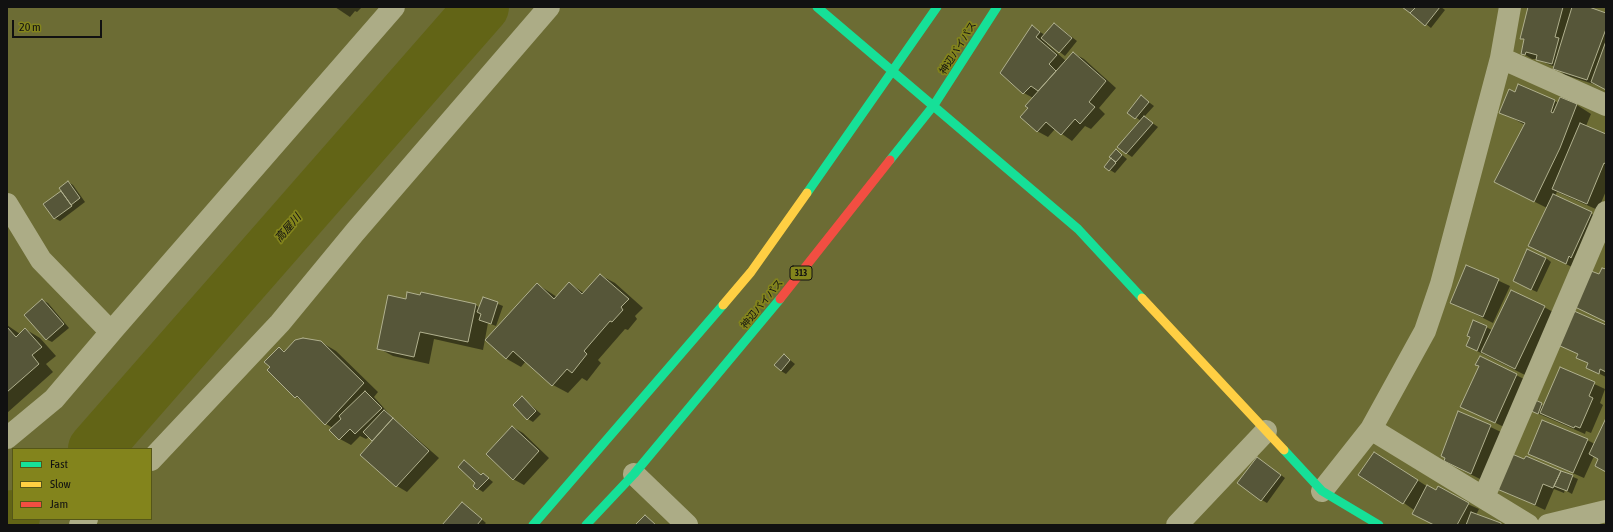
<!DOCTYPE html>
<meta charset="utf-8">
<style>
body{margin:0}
#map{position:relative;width:1613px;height:532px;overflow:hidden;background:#6c6c34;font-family:"Asap Condensed",sans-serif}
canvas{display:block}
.frame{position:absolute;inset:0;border:8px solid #111;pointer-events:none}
.legend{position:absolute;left:12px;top:448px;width:140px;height:72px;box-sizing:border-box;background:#83841c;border:1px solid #555618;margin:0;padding:5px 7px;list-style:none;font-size:12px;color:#111}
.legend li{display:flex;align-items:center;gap:8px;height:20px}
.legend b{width:20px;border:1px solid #555618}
.scale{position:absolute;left:12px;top:20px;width:90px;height:18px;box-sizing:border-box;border:2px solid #111;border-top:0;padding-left:5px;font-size:12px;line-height:14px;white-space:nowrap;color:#111;-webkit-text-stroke:3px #83841c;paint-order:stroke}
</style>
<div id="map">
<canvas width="1613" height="532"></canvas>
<div class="frame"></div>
<ul class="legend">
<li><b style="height:5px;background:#16e098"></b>Fast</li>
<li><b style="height:5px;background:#ffcf43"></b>Slow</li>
<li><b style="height:5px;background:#f24e42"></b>Jam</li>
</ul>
<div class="scale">20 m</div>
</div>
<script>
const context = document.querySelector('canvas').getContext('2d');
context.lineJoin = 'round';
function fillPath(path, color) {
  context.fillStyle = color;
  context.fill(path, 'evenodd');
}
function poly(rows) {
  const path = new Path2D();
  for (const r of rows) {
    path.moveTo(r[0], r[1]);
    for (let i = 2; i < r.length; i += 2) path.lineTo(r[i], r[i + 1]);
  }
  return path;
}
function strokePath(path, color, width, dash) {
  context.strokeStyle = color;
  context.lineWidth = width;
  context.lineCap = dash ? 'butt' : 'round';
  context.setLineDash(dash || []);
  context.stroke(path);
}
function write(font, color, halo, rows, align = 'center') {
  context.font = font + ' "Asap Condensed","Noto Sans JP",sans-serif';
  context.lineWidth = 3.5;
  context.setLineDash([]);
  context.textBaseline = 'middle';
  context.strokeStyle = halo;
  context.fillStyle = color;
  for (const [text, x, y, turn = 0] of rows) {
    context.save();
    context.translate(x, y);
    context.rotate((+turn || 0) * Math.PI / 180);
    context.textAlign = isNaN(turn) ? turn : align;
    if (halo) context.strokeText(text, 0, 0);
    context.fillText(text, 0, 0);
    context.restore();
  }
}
fillPath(poly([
 [335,7,362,7,357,12,355,11,350,17],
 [1404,7,1441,7,1445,10,1431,28],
 [1529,7,1586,7,1606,14,1606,88,1565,75,1555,67,1536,59,1532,59,1522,53,1525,40,1521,38],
 [1055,24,1077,41,1065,56,1048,43,1047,44,1066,61,1073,53,1084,59,1116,88,1099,108,1105,114,1091,129,1085,126,1072,141,1055,129,1048,137,1037,131,1029,108,1033,98,1024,93,1002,73,1032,27,1045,35],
 [1519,85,1559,103,1561,99,1577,105,1591,114,1586,126,1606,135,1606,191,1598,210,1557,192,1555,196,1602,219,1576,269,1529,246,1547,208,1495,182,1525,125,1501,112,1516,94],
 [1146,100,1154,106,1144,117,1158,127,1132,157,1126,153,1141,121,1128,112],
 [1116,150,1127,159,1115,173,1105,167],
 [68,182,73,185,85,202,60,221,54,218,45,205,63,191],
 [1546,258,1551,262,1537,292,1519,284],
 [1467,266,1510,286,1493,323,1451,302],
 [600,275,615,283,643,308,635,316,637,319,628,330,625,329,598,360,601,363,587,381,582,378,568,393,553,385,526,361,521,367,507,359,486,340,537,284,557,297,569,283,584,293],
 [483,298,503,306,496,326,488,323,483,350,434,339,429,364,393,356,378,348,407,301,476,305,480,308],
 [42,300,48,303,69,328,52,342,46,339],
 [1544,307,1555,313,1525,375,1473,349,1486,327,1492,330],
 [7,325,20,334,25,329,40,338,56,356,46,364,53,372,7,413],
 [1606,327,1606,377,1588,368,1589,364,1577,357,1578,354,1560,345],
 [321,342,336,351,378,392,374,397,391,416,439,458,407,492,397,486,374,441,369,437,366,439,360,436,351,445,340,439,331,430,333,428,326,424,304,402,296,397,279,348,285,351],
 [784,355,795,364,786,374,781,371],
 [1480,357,1528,381,1506,428,1471,411,1480,367,1477,365],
 [1560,368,1605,389,1600,403,1603,405,1591,433,1586,431,1585,434,1530,410,1534,401,1544,406],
 [522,397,541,414,533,422,528,419],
 [1459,412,1501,432,1482,480,1456,467],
 [1606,420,1606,472,1599,459,1594,456,1584,478,1529,454,1587,440,1595,444],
 [513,427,523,433,549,458,524,485,513,479],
 [1526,457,1578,479,1572,494,1565,490,1564,493,1554,489,1545,510,1498,488],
 [1385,459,1428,487,1479,509,1476,515,1502,525,1435,525,1404,503],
 [465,461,482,475,483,474,493,482,483,492,474,486,477,483],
 [1262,461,1285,478,1267,503,1262,500],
 [463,503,486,523,484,525,443,525]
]), '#0007');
strokePath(poly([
 [95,449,482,7],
 [7,521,13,517]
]), '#626416', 54);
const building = poly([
 [1402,7,1416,7,1410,13,1402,7],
 [1416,7,1440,7,1425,26,1410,13,1416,7],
 [1528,7,1563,7,1555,37,1559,38,1552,64,1536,60,1537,55,1526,52,1525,55,1521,54,1524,39,1520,39,1528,7],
 [1572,7,1589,7,1606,13,1606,29,1587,80,1553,69,1572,7],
 [1054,23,1072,38,1059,53,1041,38,1054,23],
 [1032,25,1040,32,1036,37,1057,55,1049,64,1056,71,1038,91,1031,86,1023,94,1000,73,1032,25],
 [1606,41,1606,90,1591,82,1606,41],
 [1073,52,1106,81,1089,102,1095,107,1080,124,1075,119,1061,135,1046,122,1037,132,1020,117,1028,108,1025,106,1073,52],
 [1518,84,1555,100,1551,112,1553,113,1560,97,1577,104,1560,148,1534,202,1494,182,1525,123,1499,113,1509,89,1515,92,1518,84],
 [1141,95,1149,102,1135,119,1127,113,1141,95],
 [1144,116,1153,123,1126,154,1117,147,1144,116],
 [1580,123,1606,134,1606,164,1604,163,1587,204,1552,189,1580,123],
 [1116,149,1122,155,1116,162,1109,157,1116,149],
 [1111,158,1116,163,1109,171,1104,167,1111,158],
 [68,181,80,198,71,205,59,188,68,181],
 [61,191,72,206,54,219,43,204,61,191],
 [1553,194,1592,212,1571,258,1569,256,1566,264,1528,246,1553,194],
 [1527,249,1546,258,1531,290,1513,281,1527,249],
 [1466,265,1499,279,1483,317,1450,303,1466,265],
 [1602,268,1606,269,1606,322,1575,307,1591,271,1599,274,1602,268],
 [600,274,629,299,621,307,623,310,612,322,610,321,584,351,587,354,572,373,567,369,552,386,513,351,506,359,485,340,537,283,554,299,569,282,582,294,600,274],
 [1511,290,1545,306,1515,369,1481,352,1511,290],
 [407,292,420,295,421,292,476,304,468,342,420,332,414,357,377,349,388,295,406,299,407,292],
 [483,297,498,302,491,324,479,320,481,314,477,312,483,297],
 [42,299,64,324,46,340,24,315,42,299],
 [1574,311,1606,325,1606,372,1600,369,1599,374,1586,368,1588,363,1576,358,1578,354,1558,345,1574,311],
 [1473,320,1487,326,1477,351,1466,346,1470,337,1467,336,1473,320],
 [7,327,16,337,25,328,42,347,32,355,39,364,7,392,7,327],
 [303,338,321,341,364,383,325,425,297,396,295,398,267,370,270,367,264,362,279,347,284,352,295,340,303,338],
 [784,354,790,360,781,371,774,365,784,354],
 [1480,356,1517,374,1495,423,1460,407,1479,366,1475,365,1480,356],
 [1560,367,1595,382,1589,396,1593,398,1580,428,1575,426,1574,428,1540,413,1560,367],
 [365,391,382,408,355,434,350,429,339,440,329,430,341,419,339,416,365,391],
 [522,396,536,411,527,420,513,405,522,396],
 [1533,399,1542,403,1538,414,1529,410,1533,399],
 [384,410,393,418,372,441,363,432,384,410],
 [1458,411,1491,425,1471,474,1444,461,1445,458,1441,456,1458,411],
 [393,418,429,451,396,487,360,455,393,418],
 [1606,418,1606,472,1595,466,1598,459,1589,454,1606,418],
 [1542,420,1588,439,1573,473,1528,454,1542,420],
 [512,426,539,451,513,480,486,454,512,426],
 [1374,452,1418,480,1403,504,1358,475,1374,452],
 [1512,454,1524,459,1526,456,1561,471,1553,488,1543,484,1535,505,1497,489,1512,454],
 [1257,457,1281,475,1261,501,1237,483,1257,457],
 [464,460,481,475,483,473,489,478,477,490,473,486,475,483,458,467,464,460],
 [1561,471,1573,475,1567,491,1554,486,1561,471],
 [1427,485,1436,490,1438,486,1469,503,1457,525,1434,525,1412,514,1427,485],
 [462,502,482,519,477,525,442,525,462,502],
 [1471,512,1501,523,1501,525,1466,525,1471,512],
 [645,515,656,525,635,525,645,515]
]);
fillPath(building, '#565639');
strokePath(building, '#b0b08e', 1);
strokePath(poly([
 [1501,58,1606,105],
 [7,204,41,260,111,332,54,399,7,438],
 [111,332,394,7],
 [1371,429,1528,525],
 [151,460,280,323,355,232,549,7],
 [634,474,687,525],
 [1322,491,1371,429,1425,331,1441,284,1501,58,1510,7],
 [1484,497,1606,212],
 [80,525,87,519],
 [1177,525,1266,431],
 [1548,525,1606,511]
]), '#acac86', 22);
strokePath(poly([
 [817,7,1078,229,1142,298],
 [890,160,934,105,997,7],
 [807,193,937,7],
 [1284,450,1322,491,1379,525],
 [533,525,723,305],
 [586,525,634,474,780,299]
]), '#16e098', 9);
strokePath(poly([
 [1142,298,1284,450],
 [723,305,751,272,807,193]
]), '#ffcf43', 9);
strokePath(poly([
 [780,299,890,160]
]), '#f24e42', 9);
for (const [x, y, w] of [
 [801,273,22]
]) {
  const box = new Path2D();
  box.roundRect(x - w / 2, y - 7, w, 14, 3);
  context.fillStyle = '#83841c';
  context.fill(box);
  strokePath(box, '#111', 1);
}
write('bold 9px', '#111', null, [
 ["313",801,273]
]);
write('10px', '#111', '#83841c', [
 ["神辺バイパス",958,48,-58],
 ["神辺バイパス",762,304,-51]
]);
write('italic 11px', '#111', '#83841c', [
 ["高屋川",288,228,-49]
]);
</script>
